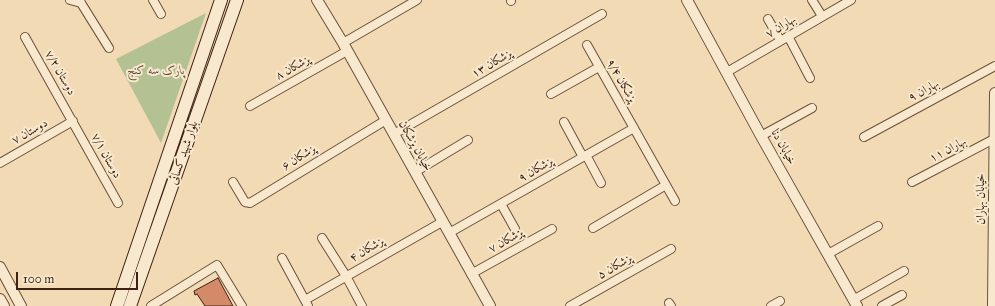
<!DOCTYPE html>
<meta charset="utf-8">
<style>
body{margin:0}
#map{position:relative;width:995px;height:306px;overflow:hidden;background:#f2dbb4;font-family:"IM FELL Great Primer",serif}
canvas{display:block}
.scale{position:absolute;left:16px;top:272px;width:122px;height:18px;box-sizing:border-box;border:2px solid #3e2214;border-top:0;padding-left:5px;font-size:12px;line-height:14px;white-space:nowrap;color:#3e2214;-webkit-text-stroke:3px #f7e8ce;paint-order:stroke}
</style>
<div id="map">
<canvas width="995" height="306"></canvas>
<div class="scale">100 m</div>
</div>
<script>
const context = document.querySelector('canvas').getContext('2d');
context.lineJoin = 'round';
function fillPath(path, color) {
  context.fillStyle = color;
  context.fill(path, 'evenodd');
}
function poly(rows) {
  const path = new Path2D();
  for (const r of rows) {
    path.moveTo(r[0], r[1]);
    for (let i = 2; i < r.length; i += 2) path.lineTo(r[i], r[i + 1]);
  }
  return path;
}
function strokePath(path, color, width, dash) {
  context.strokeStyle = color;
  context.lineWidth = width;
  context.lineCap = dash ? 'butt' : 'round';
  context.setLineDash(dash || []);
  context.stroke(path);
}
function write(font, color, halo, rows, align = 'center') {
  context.font = font + ' "IM FELL Great Primer",Amiri,serif';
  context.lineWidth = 4;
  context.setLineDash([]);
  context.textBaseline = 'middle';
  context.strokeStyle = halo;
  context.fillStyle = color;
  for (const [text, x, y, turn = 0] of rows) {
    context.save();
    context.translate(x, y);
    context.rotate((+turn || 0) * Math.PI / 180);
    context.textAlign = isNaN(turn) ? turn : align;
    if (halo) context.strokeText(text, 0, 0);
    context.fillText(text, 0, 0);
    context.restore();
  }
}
fillPath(poly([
 [206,13,161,143,116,59]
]), '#b4c192');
const building = poly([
 [218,278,233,306,205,306,197,294,195,295,194,291,218,278]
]);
fillPath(building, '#d48968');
strokePath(building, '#3e2214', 1);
const minor = poly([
 [70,0,81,3],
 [153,0,161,14],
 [511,0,511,1],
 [812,0,822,16],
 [81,3,109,48],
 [768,19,780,40],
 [788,36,810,78],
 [25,37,118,203],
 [343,43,417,0],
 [587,45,675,201],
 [727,72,851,0],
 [551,94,599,67],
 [250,106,347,51],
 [564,122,583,157],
 [394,134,602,14],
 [761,136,812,108],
 [864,137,995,66],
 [586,155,601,183],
 [0,163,73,121],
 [415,172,468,140],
 [233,182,245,202,250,203,386,120],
 [912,182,994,139],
 [501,204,515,229],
 [593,228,666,185],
 [449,233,634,128],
 [322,238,346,276,362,306],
 [828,254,878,226],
 [282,258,308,306],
 [471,274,552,229],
 [305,300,442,222],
 [853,300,904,271],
 [669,303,671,306],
 [151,306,217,265,242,306],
 [570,306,671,249],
 [771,306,780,301],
 [882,306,902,295]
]);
const tertiary = poly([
 [317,0,343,43,490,306],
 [687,0,761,136,857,306],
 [0,267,21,306],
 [0,299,4,306],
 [993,306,995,93]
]);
const secondary = poly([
 [117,306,221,0],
 [130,306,237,0]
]);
strokePath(minor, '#6b503c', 10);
strokePath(tertiary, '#6b503c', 12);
strokePath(secondary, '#3e2214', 14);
strokePath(minor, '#f7e8ce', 8);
strokePath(tertiary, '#f7e8ce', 10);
strokePath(secondary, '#f7e8ce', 12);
write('12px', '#3e2214', '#f7e8ce', [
 ["۷ بهاران",781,27,-31],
 ["۱۳ پزشکان",492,64,-30],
 ["۸ پزشکان",293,68,-29],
 ["۷/۲ دوستان",60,73,60],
 ["۹/۴ پزشکان",621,81,60],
 ["۹ بهاران",924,91,-29],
 ["۷ دوستان",30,132,-30],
 ["خیابان پزشکان",415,146,61],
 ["خیابان دنا",783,147,61],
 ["۱۱ بهاران",948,150,-28],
 ["بلوار شهید کسائی",184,153,-71],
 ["۷/۱ دوستان",106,156,61],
 ["۶ پزشکان",299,158,-32],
 ["۹ پزشکان",536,170,-30],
 ["خیابان بهاران",981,199,-90],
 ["۷ پزشکان",506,241,-29],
 ["۴ پزشکان",367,250,-30],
 ["۵ پزشکان",615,267,-30]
]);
write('italic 12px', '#5c4a34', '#f7e8ce', [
 ["پارک سه کنج",156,71]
]);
</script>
